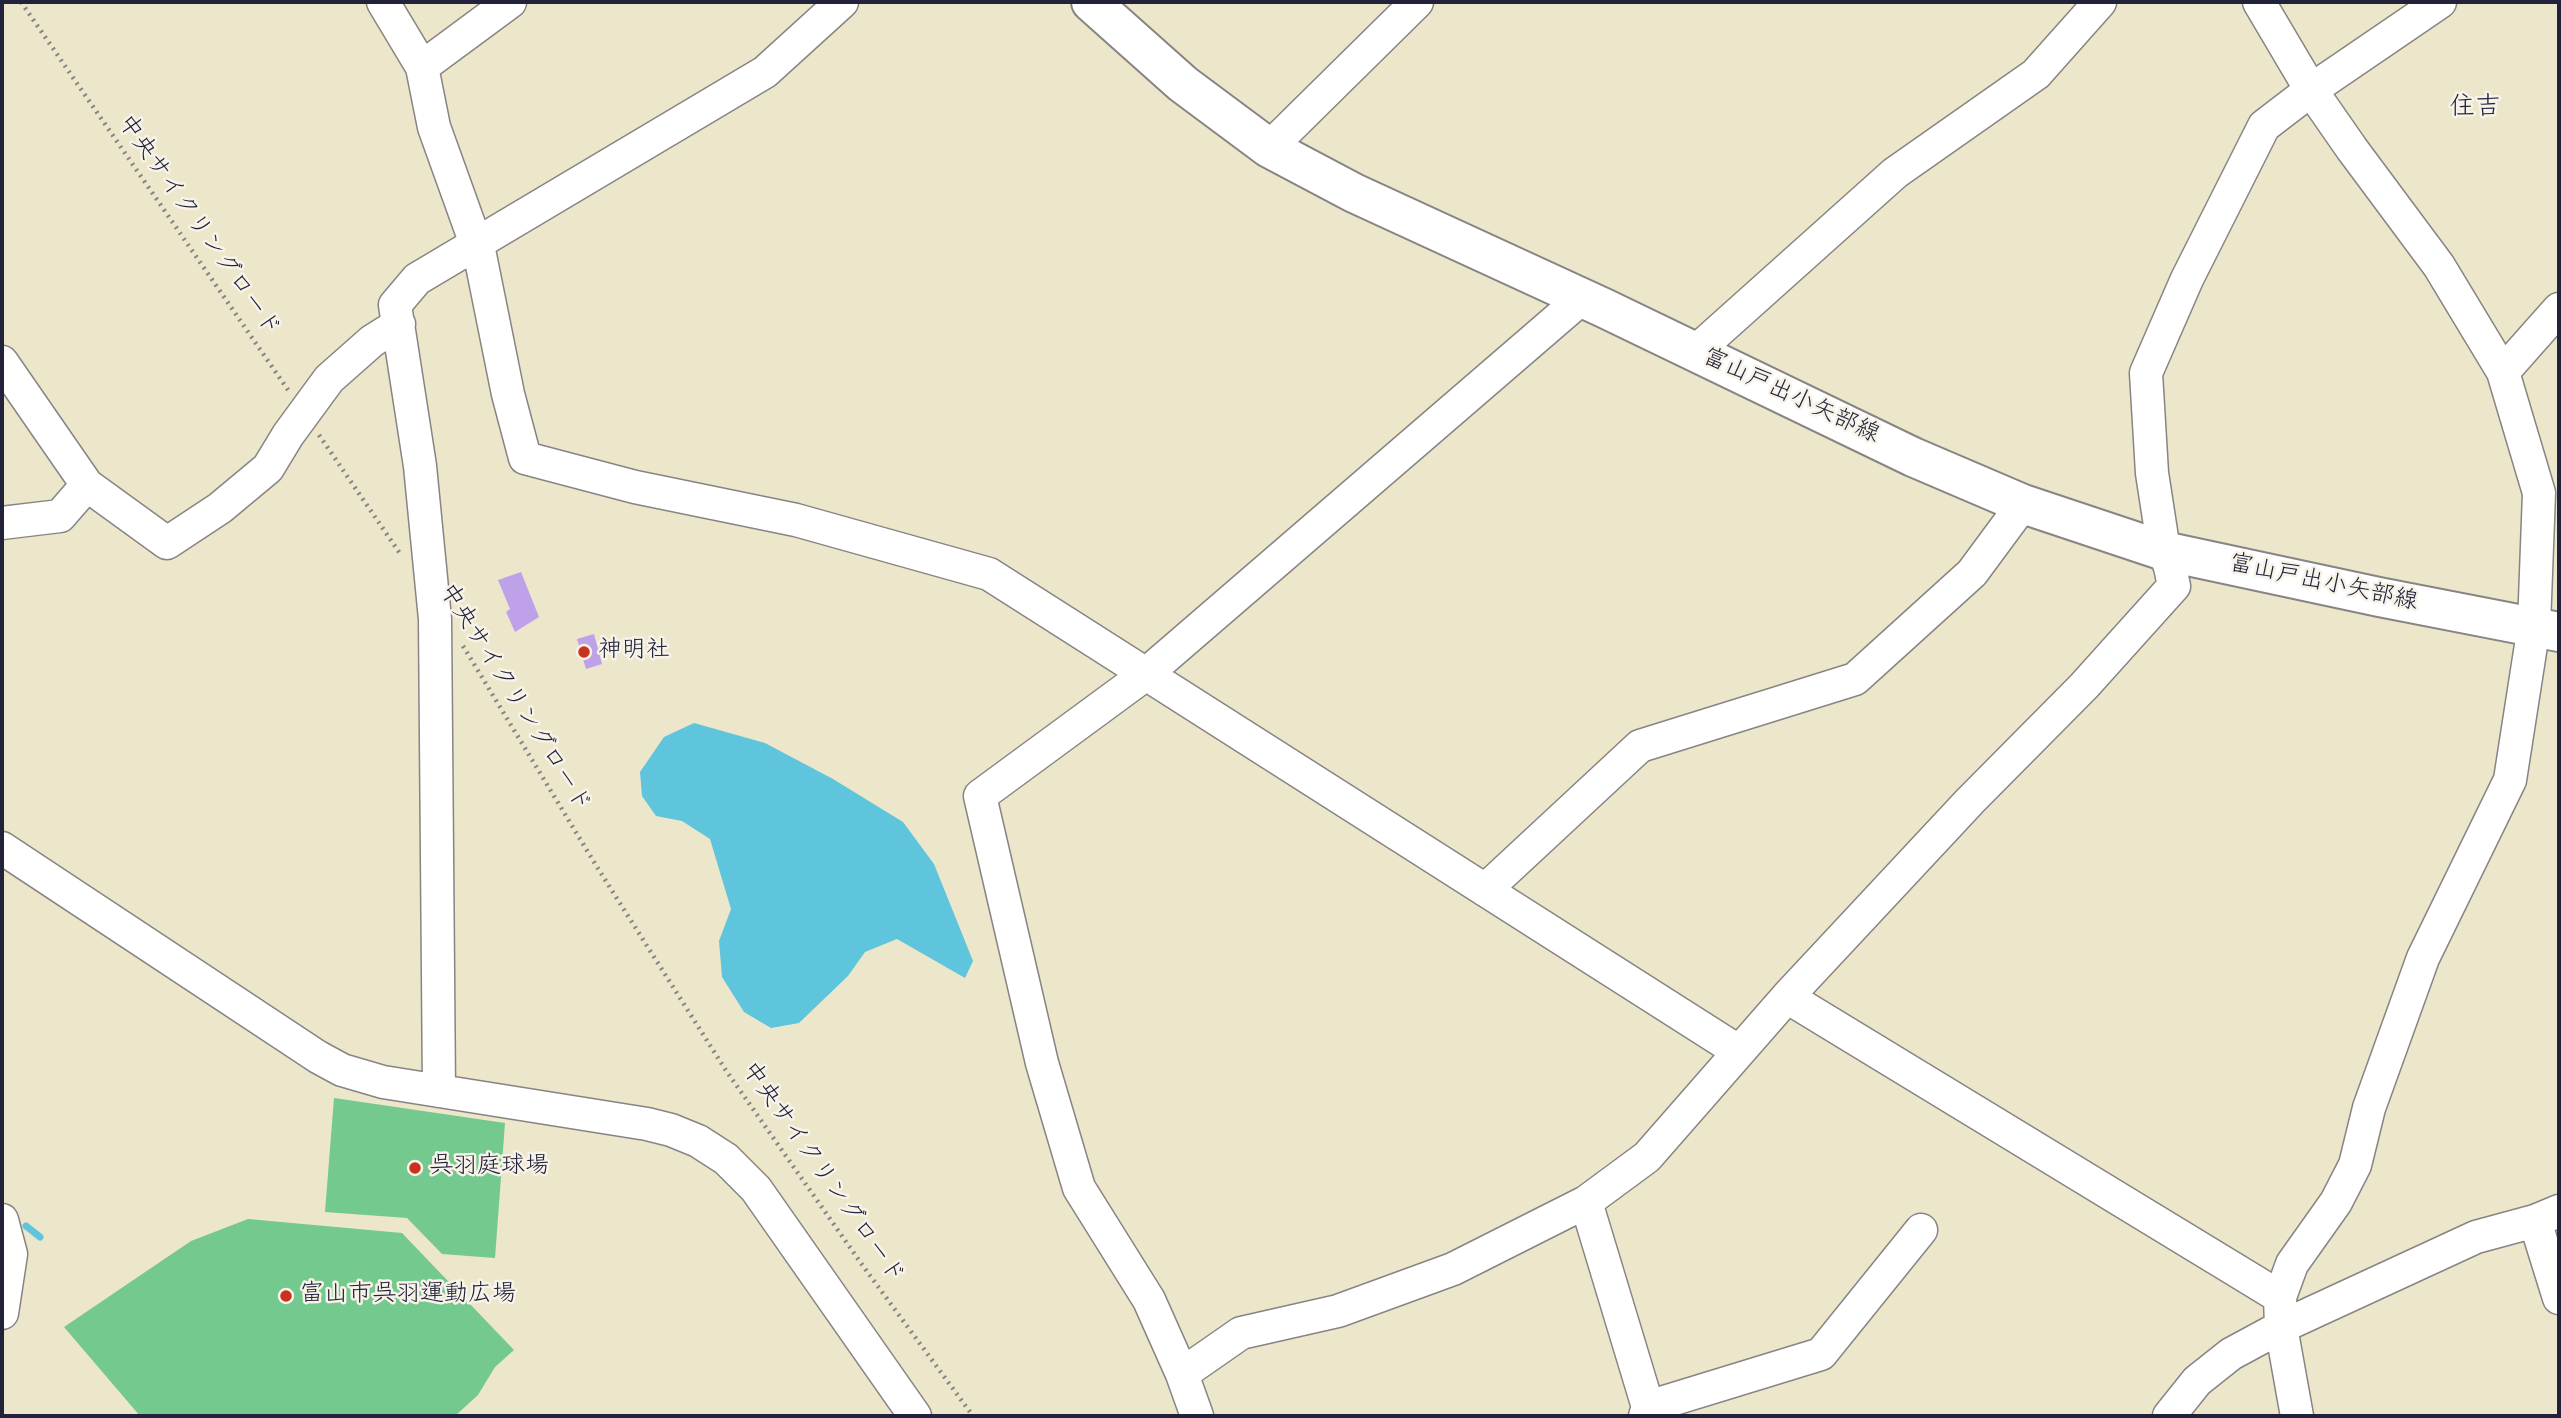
<!DOCTYPE html>
<meta charset="utf-8">
<style>
body{margin:0}
#map{position:relative;width:2561px;height:1418px;overflow:hidden;background:#ece6cb;font-family:"Gochi Hand",sans-serif}
canvas{display:block}
.frame{position:absolute;inset:0;border:4px solid #22223b;pointer-events:none}
</style>
<div id="map">
<canvas width="2561" height="1418"></canvas>
<div class="frame"></div>
</div>
<script>
const context = document.querySelector('canvas').getContext('2d');
context.lineJoin = 'round';
function fillPath(path, color) {
  context.fillStyle = color;
  context.fill(path, 'evenodd');
}
function poly(rows) {
  const path = new Path2D();
  for (const r of rows) {
    path.moveTo(r[0], r[1]);
    for (let i = 2; i < r.length; i += 2) path.lineTo(r[i], r[i + 1]);
  }
  return path;
}
function strokePath(path, color, width, dash) {
  context.strokeStyle = color;
  context.lineWidth = width;
  context.lineCap = dash ? 'butt' : 'round';
  context.setLineDash(dash || []);
  context.stroke(path);
}
function write(font, color, halo, rows, align = 'center') {
  context.font = font + ' "Gochi Hand","Klee One",sans-serif';
  context.lineWidth = 5;
  context.setLineDash([]);
  context.textBaseline = 'middle';
  context.strokeStyle = halo;
  context.fillStyle = color;
  for (const [text, x, y, turn = 0] of rows) {
    context.save();
    context.translate(x, y);
    context.rotate((+turn || 0) * Math.PI / 180);
    context.textAlign = isNaN(turn) ? turn : align;
    if (halo) context.strokeText(text, 0, 0);
    context.fillText(text, 0, 0);
    context.restore();
  }
}
fillPath(poly([
 [334,1098,505,1123,495,1258,442,1254,407,1218,325,1212],
 [248,1219,402,1233,514,1350,495,1367,478,1395,455,1416,140,1416,64,1327,191,1241]
]), '#73c98e');
fillPath(poly([
 [694,723,765,743,833,779,903,822,934,864,973,961,965,978,897,939,865,952,848,976,799,1023,771,1028,744,1012,722,977,719,941,731,909,710,839,682,821,656,816,642,796,640,772,664,737]
]), '#5fc5dc');
strokePath(poly([
 [26,1226,40,1237]
]), '#5fc5dc', 7);
fillPath(poly([
 [521,572,539,617,515,632,506,612,510,609,498,580],
 [594,634,602,664,586,669,577,639]
]), '#bfa1ea');
const minor = poly([
 [383,2,422,67,434,127,480,255,508,394,525,458,635,487,796,520,989,574,1738,1051],
 [2259,2,2311,90,2352,149,2439,266,2503,372],
 [422,67,510,2],
 [1269,148,1417,2],
 [1694,353,1895,173,2036,74,2100,2],
 [2,362,87,485],
 [2,523,60,516,87,485,167,543,220,508,268,468,288,435,329,379,372,341,399,324],
 [2,848,318,1057,342,1070,383,1082,647,1124,671,1130,698,1141,726,1159,756,1189,915,1416],
 [1485,890,1640,746,1855,679,1972,573,2023,504],
 [1787,997,2280,1297],
 [439,1091,435,619,420,466,395,305,417,279,765,72,842,2],
 [1586,1202,1648,1407,1645,1416],
 [2,1220,11,1254,2,1313],
 [2535,1221,2559,1298],
 [1182,1374,1241,1333,1338,1311,1453,1269,1586,1202,1647,1157,1787,997,1970,801,2084,686,2174,586,2170,567,2164,551,2152,473,2146,373,2187,279,2264,126,2311,90,2440,2],
 [1648,1407,1821,1354,1921,1230],
 [1197,1416,1182,1374,1149,1300,1079,1188,1042,1063,980,796,1146,674,1582,298],
 [2169,1416,2197,1381,2231,1354,2281,1327,2476,1237,2535,1221,2559,1211],
 [2297,1416,2281,1327,2280,1297,2292,1264,2336,1202,2355,1165,2369,1108,2423,958,2510,780,2534,626,2539,493,2503,372,2559,309]
]);
const major = poly([
 [1091,2,1183,84,1269,148,1354,193,1604,308,1913,457,2023,504,2164,551,2379,597,2559,632]
]);
strokePath(minor, '#878483', 35);
strokePath(major, '#878483', 42);
strokePath(poly([
 [21,2,288,390],
 [319,435,401,555],
 [463,646,597,867,725,1069,863,1266,973,1416]
]), '#878483', 4.5, [2, 5]);
strokePath(minor, '#fff', 32);
strokePath(major, '#fff', 38);
for (const [x, y, r, color] of [
 [584,652,7,"#c8321e"],
 [415,1168,7,"#c8321e"],
 [286,1296,7,"#c8321e"]
]) {
  const dot = new Path2D();
  dot.arc(x, y, r, 0, 2 * Math.PI);
  context.fillStyle = color;
  context.fill(dot);
  strokePath(dot, '#f7f3e8', 2.5);
}
write('24px', '#22223b', '#f7f3e8', [
 ["中央サイクリングロード",197,227,55],
 ["富山戸出小矢部線",1790,398,25],
 ["富山戸出小矢部線",2323,585,12],
 ["中央サイクリングロード",513,699,58],
 ["中央サイクリングロード",821,1174,55]
]);
write('24px', '#22223b', '#f7f3e8', [
 ["神明社",598,652],
 ["呉羽庭球場",429,1168],
 ["富山市呉羽運動広場",300,1296]
], 'left');
write('26px', '#22223b', '#f7f3e8', [
 ["住吉",2475,110]
]);
</script>
